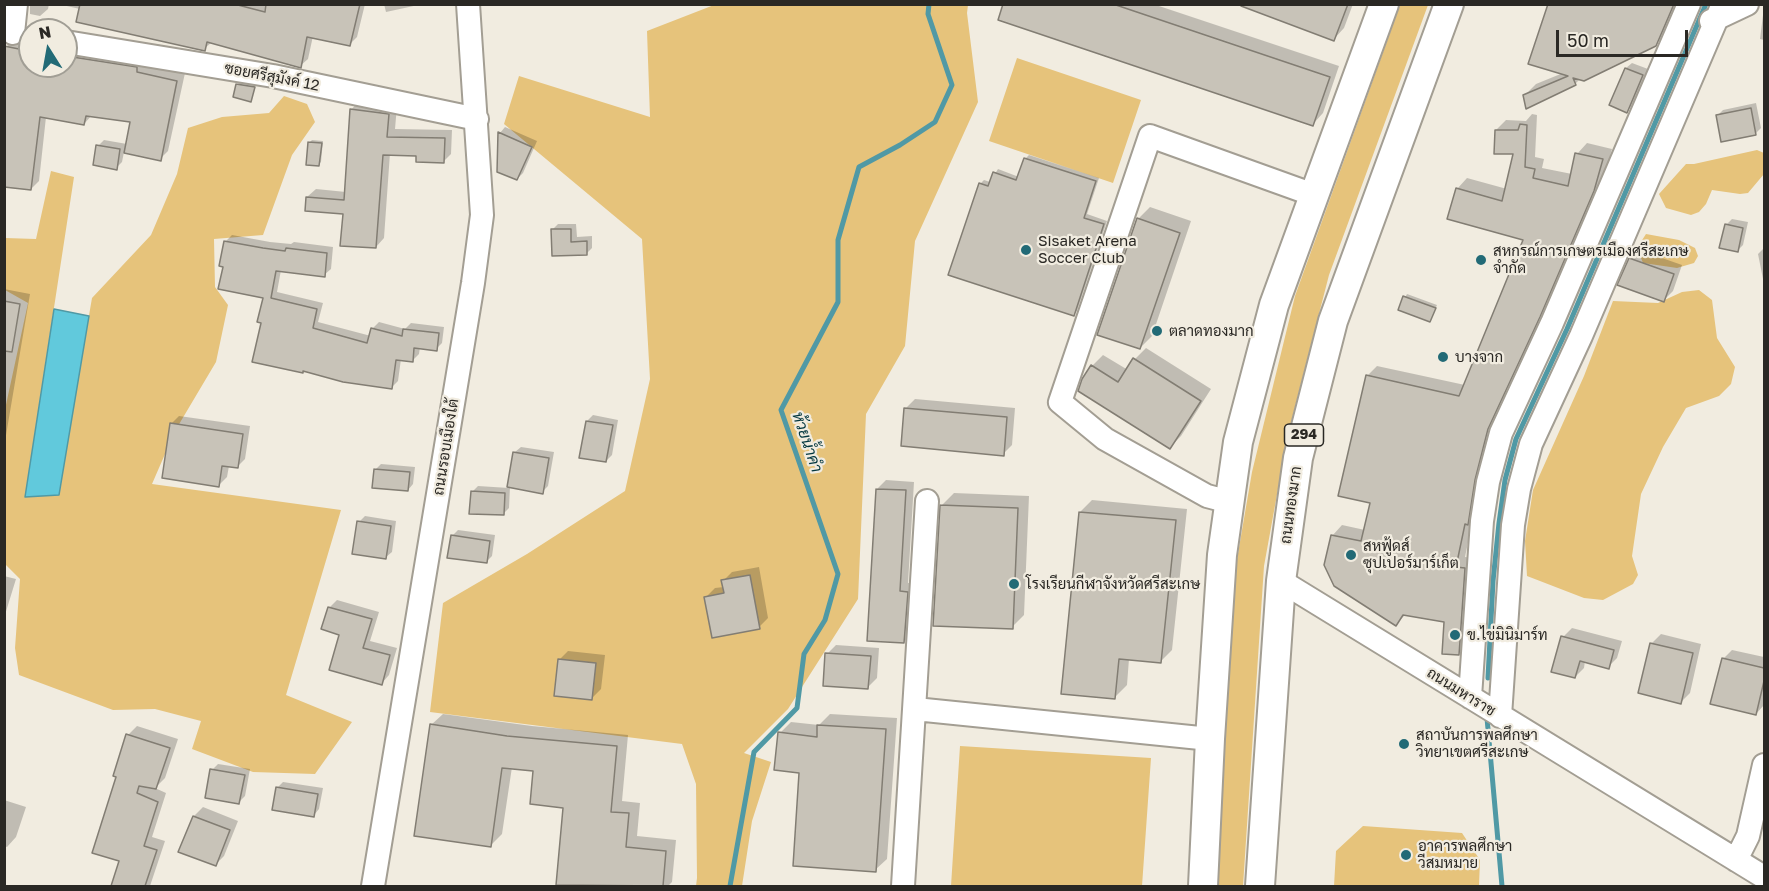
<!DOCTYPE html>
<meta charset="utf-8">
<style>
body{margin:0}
#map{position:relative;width:1769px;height:891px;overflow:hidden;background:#f1ece0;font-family:"Golos Text",sans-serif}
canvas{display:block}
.frame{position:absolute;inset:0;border:6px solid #2a2824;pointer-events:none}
.north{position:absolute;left:18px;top:18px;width:60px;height:60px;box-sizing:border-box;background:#f1ece0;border:2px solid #a19e95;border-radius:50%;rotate:349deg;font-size:16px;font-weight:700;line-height:24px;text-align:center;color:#2a2824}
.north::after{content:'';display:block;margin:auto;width:21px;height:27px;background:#226a76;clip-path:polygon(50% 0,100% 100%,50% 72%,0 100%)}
.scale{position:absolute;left:1556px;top:30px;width:132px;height:27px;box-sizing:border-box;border:3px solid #2a2824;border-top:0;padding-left:8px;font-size:18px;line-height:21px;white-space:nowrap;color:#2a2824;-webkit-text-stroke:4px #f1ece0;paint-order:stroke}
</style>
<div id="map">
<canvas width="1769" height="891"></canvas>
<div class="frame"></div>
<div class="north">N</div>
<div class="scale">50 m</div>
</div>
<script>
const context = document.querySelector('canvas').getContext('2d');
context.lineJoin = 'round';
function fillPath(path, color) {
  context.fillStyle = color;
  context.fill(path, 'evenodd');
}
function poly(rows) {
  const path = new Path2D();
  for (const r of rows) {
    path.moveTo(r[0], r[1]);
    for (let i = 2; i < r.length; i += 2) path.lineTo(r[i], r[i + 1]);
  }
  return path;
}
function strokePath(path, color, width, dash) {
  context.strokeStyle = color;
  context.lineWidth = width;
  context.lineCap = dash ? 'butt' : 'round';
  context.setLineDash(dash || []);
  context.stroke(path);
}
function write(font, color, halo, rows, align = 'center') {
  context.font = font + ' "Golos Text",Sarabun,sans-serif';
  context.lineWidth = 4.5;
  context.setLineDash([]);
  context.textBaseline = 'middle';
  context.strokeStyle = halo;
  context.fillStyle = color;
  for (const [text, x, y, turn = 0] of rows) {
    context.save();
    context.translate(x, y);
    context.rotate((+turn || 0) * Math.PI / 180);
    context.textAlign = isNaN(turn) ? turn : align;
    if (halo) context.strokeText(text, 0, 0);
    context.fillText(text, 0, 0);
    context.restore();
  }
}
fillPath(poly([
 [714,5,968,5,967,13,978,102,915,241,905,346,866,414,858,599,788,709,744,753,771,762,752,821,742,886,696,886,697,878,696,784,682,744,430,712,443,603,527,554,625,491,650,379,642,239,504,124,519,76,650,117,647,31],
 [1400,5,1428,5,1329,275,1288,434,1264,566,1243,886,1219,886,1218,817,1235,571,1252,472,1295,296],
 [1017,58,1141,100,1113,183,989,141],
 [284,96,307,104,315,122,292,155,263,235,214,239,215,287,228,305,216,362,175,431,152,484,341,510,286,695,352,722,315,774,253,772,192,749,201,721,155,709,113,710,19,675,15,648,20,579,5,564,4,414,28,303,5,290,5,238,36,239,51,171,74,177,25,497,58,495,92,298,151,235,177,174,188,128,222,117,269,113],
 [1757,150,1764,153,1764,174,1748,193,1740,194,1712,190,1706,204,1699,212,1691,215,1666,208,1659,194,1686,164,1694,164],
 [1646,234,1679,240,1695,248,1698,256,1694,263,1677,268,1643,263,1637,248],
 [1699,290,1712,300,1717,338,1735,367,1731,384,1719,396,1686,408,1663,447,1641,494,1632,556,1638,575,1633,584,1603,600,1584,598,1527,576,1525,541,1533,490,1584,376,1613,301,1658,303,1682,292],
 [960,746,1151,758,1142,886,951,886],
 [1363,826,1462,833,1480,860,1479,886,1334,886,1336,851]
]), '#e6c37b');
const water = poly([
 [54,309,89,316,59,495,25,497,54,309]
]);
fillPath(water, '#61c9dc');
strokePath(water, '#5099a5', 1.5);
fillPath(poly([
 [30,4,49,4,48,9,40,16,30,14],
 [58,4,365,4,357,37,349,45,313,36,308,59,300,66,212,42,204,49,80,9],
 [384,4,423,4,386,12],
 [1005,4,1153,4,1339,66,1323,113,1313,124],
 [1241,4,1353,4,1344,28,1334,39],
 [1549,4,1680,4,1667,33,1655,45,1580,79,1575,84,1525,95,1536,84,1563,73],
 [1764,7,1764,40,1760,39],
 [14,39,30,42,30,66,66,66,66,45,185,73,168,151,160,159,124,152,122,162,116,168,98,146,104,140,127,144,132,121,92,115,84,124,46,117,39,181,31,189,6,47],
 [1632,63,1648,69,1633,105,1627,111,1611,104,1626,68],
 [240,82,256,84,250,100,238,84],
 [359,101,397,106,395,129,452,130,451,154,443,162,418,155,390,153,384,238,376,247,344,213,307,197,316,189,346,192,351,110],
 [1756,103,1761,128,1755,134,1717,116,1723,110],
 [1532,114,1537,115,1535,157,1544,159,1542,168,1572,174,1577,154,1587,143,1612,149,1604,179,1473,518,1465,557,1475,558,1469,643,1459,653,1446,621,1406,614,1396,624,1332,536,1342,525,1365,530,1371,502,1367,376,1377,366,1465,385,1525,239,1457,189,1467,178,1507,189,1515,153,1496,130,1506,120,1526,121],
 [505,127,537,141,523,173,517,179,500,133],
 [312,140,323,141,321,162,319,164,310,142],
 [1029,155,1099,178,1087,214,1107,221,1077,311,1073,315,980,184,984,180,990,182,998,169,1019,177,1025,159],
 [1150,207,1191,221,1152,336,1140,348,1138,219],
 [1732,219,1748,222,1743,245,1737,251,1726,225],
 [558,224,576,224,577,237,592,236,592,248,586,254,552,230],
 [232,235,270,242,291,244,294,242,333,247,331,269,324,275,281,270,277,292,323,303,318,322,371,336,372,329,379,322,405,329,411,323,444,327,442,343,436,349,420,347,419,354,413,360,401,359,398,381,391,388,304,370,262,322,264,297,224,265,226,241],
 [1764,248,1764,279,1763,279,1758,254],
 [1639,250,1682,265,1673,291,1664,300,1630,259],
 [4,289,30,294,4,447],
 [1407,294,1437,305,1430,320,1399,309],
 [1146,348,1211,389,1181,436,1170,447,1092,366,1103,355,1128,370,1135,359],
 [915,399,1015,408,1012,445,1003,454,906,408],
 [593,415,618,420,612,455,606,461,587,421],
 [179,416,250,426,245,459,237,467,229,466,227,477,219,485,171,424],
 [521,447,554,452,548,486,542,492,510,486,509,508,503,514,472,492,478,486,509,488,515,452],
 [381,464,415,467,413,484,408,490,375,470],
 [886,480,914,482,908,583,916,583,913,633,904,642,877,489],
 [954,493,1029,496,1024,615,1012,627,942,505],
 [1092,500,1187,509,1172,650,1160,662,1129,659,1127,685,1114,698,1080,512],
 [365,516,396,521,392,552,386,557,359,522],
 [458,530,495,535,492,556,486,562,452,536],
 [759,567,768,618,759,627,706,597,715,588,724,587,723,581,732,572],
 [4,576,16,579,4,618],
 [337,600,379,612,370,641,397,648,389,675,382,683,341,634,329,608],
 [1572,628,1622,641,1617,658,1608,667,1585,661,1584,668,1575,677,1563,637],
 [1661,634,1701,644,1690,693,1681,702,1652,643],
 [836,645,879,648,877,678,868,687,827,654],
 [1732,650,1764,657,1764,705,1756,714,1723,659],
 [568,651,605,655,601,689,592,698,559,660],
 [443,714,532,726,628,735,622,801,640,803,637,836,676,840,672,882,668,886,589,886,558,884,565,806,535,769,512,767,502,834,491,845,431,725],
 [830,714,897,718,887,859,875,870,801,772,780,733,791,722,819,725],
 [137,726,178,739,165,778,155,788,166,793,152,837,165,841,150,886,112,886,121,860,118,776,128,735],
 [218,764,250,769,245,796,239,802,212,770],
 [283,782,323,788,319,809,314,815,277,788],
 [4,800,26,807,16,837,7,847,4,846],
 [203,807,238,821,224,856,215,865,180,851,194,816]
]), '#0003');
strokePath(poly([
 [1488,678,1493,581,1499,523,1505,480,1516,439,1567,329,1706,4],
 [1487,718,1502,886],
 [730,886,754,752,797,708,804,654,825,620,838,574,781,410,838,302,838,240,859,167,900,145,935,122,952,85,928,14,929,4]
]), '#5099a5', 5);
const building = poly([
 [80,4,234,4,265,12,266,4,360,4,350,46,307,37,301,68,207,42,205,51,76,22,80,4],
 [1003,4,1113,4,1330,77,1313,126,998,20,1003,4],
 [1241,4,1348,4,1334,41,1241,6,1241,4],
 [1548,4,1674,4,1656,46,1584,81,1573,78,1576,85,1526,109,1523,95,1568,76,1528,64,1548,4],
 [4,46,29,51,28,61,30,61,30,66,66,66,66,56,137,67,137,72,177,81,161,161,124,153,130,122,86,116,84,125,40,117,31,190,4,187,4,46],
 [1625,68,1643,75,1627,113,1609,105,1625,68],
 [236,84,255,87,251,102,233,97,236,84],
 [1751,108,1756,135,1721,142,1716,115,1751,108],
 [350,109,389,114,387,137,445,138,444,163,416,162,416,156,383,155,376,248,340,246,343,214,305,211,306,197,344,200,350,109],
 [1520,124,1527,125,1525,167,1535,169,1533,178,1568,186,1575,153,1603,159,1594,191,1540,317,1488,429,1475,480,1468,525,1465,524,1456,567,1465,568,1459,655,1442,654,1444,622,1403,615,1396,626,1334,586,1324,565,1331,535,1361,541,1370,503,1338,496,1366,375,1459,396,1523,240,1447,219,1456,188,1502,201,1513,154,1494,154,1495,130,1518,130,1520,124],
 [498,132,532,147,517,180,497,172,498,132],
 [308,142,322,143,319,166,306,165,308,142],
 [96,145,120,149,117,170,93,165,96,145],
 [1024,158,1096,181,1084,218,1104,224,1074,316,948,275,979,183,988,186,993,172,1016,180,1024,158],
 [1137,218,1180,233,1140,349,1097,335,1137,218],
 [1725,224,1743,228,1738,252,1719,248,1725,224],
 [551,229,571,229,571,242,587,241,587,255,552,256,551,229],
 [224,241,263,248,285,251,286,248,327,253,325,277,276,271,271,298,317,309,313,328,367,343,371,328,402,336,403,329,439,333,437,351,414,348,413,362,396,360,392,389,343,382,303,371,303,373,252,362,261,323,257,322,263,298,218,289,223,267,219,266,224,241],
 [1629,258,1674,274,1664,302,1617,285,1629,258],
 [1403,296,1436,308,1430,322,1398,310,1403,296],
 [4,301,20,304,12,352,4,351,4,301],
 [1133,358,1201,401,1170,449,1078,391,1082,379,1091,365,1118,382,1133,358],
 [904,408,1007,417,1004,456,901,446,904,408],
 [586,421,613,425,606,462,579,458,586,421],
 [170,423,243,434,238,468,222,466,219,487,162,478,170,423],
 [513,452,549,458,543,494,507,487,513,452],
 [374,469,410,472,408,491,372,488,374,469],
 [876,489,906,490,900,591,908,592,904,643,867,641,876,489],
 [471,491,505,493,504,515,469,514,471,491],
 [940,505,1018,508,1013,629,933,626,940,505],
 [1079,512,1176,520,1161,663,1119,659,1115,699,1061,694,1079,512],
 [357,521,391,526,386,559,352,554,357,521],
 [451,535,490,541,487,563,447,558,451,535],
 [750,575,760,629,712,638,704,597,724,593,721,580,750,575],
 [328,607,372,619,363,648,390,655,382,685,329,670,339,635,321,629,328,607],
 [1561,636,1614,650,1609,669,1580,661,1575,678,1551,672,1561,636],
 [1650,643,1693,653,1681,704,1638,693,1650,643],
 [825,653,871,656,868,689,823,686,825,653],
 [1722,658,1764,668,1764,681,1756,715,1710,704,1722,658],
 [558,659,596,663,592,700,554,696,558,659],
 [430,724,507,736,617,746,611,812,629,813,626,847,666,851,663,886,556,885,563,808,530,804,533,771,502,768,491,847,414,836,430,724],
 [817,725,886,729,876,872,793,866,799,773,774,770,778,732,817,737,817,725],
 [126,734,170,748,156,789,139,786,137,793,158,802,144,846,157,850,145,886,111,886,119,861,92,853,116,777,113,776,126,734],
 [210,769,245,775,239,804,205,798,210,769],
 [276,787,318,794,314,817,272,810,276,787],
 [193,816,230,830,216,866,178,852,193,816]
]);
fillPath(building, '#c8c3b8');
strokePath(building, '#827d73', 1.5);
const minor = poly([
 [1711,21,1747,4],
 [13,33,16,4],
 [66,42,273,76,477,119],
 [1230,502,1207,496,1105,439,1060,402,1150,136,1314,195],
 [1281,581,1764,877],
 [1470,697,1482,521,1488,482,1501,433,1552,323,1689,4],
 [915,709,1210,739],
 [1500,716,1513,525,1519,489,1531,444,1581,336,1723,4],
 [1736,860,1748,836,1764,765],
 [373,886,473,283,482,215,468,4],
 [903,886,927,501]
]);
const major = poly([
 [1203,886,1210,739,1222,555,1238,442,1274,305,1384,4],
 [1260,886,1281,581,1298,458,1333,321,1449,4]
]);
strokePath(minor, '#a39e93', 26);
strokePath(major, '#a39e93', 32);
strokePath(minor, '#fff', 22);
strokePath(major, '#fff', 28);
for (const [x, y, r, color] of [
 [1026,250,6,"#226a76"],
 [1481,260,6,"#226a76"],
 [1157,331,6,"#226a76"],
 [1443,357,6,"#226a76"],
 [1351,555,6,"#226a76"],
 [1014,584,6,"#226a76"],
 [1455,635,6,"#226a76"],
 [1404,744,6,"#226a76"],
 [1406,855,6,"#226a76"]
]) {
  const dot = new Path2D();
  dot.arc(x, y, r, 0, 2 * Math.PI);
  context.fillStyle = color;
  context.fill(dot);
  strokePath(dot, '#f1ece0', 2);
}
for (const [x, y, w] of [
 [1304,435,39]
]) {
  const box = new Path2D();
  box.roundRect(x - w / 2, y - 11, w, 22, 4.5);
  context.fillStyle = '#f1ece0';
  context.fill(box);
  strokePath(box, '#2a2824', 1.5);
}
write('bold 14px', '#2a2824', null, [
 ["294",1304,435]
]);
write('15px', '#2a2824', '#f1ece0', [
 ["ซอยศรีสุมังค์ 12",272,77,11],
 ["ถนนรอบเมืองใต้",446,447,-81],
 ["ถนนทองมาก",1291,505,-82],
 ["ถนนมหาราช",1461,692,32]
]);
write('15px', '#2a2824', '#f1ece0', [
 ["Sisaket Arena",1038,241],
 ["Soccer Club",1038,258],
 ["สหกรณ์การเกษตรเมืองศรีสะเกษ",1493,251],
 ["จำกัด",1493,268],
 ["ตลาดทองมาก",1169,331],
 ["บางจาก",1455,357],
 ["สหฟู้ดส์",1363,546],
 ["ซุปเปอร์มาร์เก็ต",1363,563],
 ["โรงเรียนกีฬาจังหวัดศรีสะเกษ",1026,584],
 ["ข.ไข่มินิมาร์ท",1467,635],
 ["สถาบันการพลศึกษา",1416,735],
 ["วิทยาเขตศรีสะเกษ",1416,752],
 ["อาคารพลศึกษา",1418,846],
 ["วีสมหมาย",1418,863]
], 'left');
write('italic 16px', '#03373f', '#f1ece0', [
 ["ห้วยน้ำคำ",807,442,71]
]);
</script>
